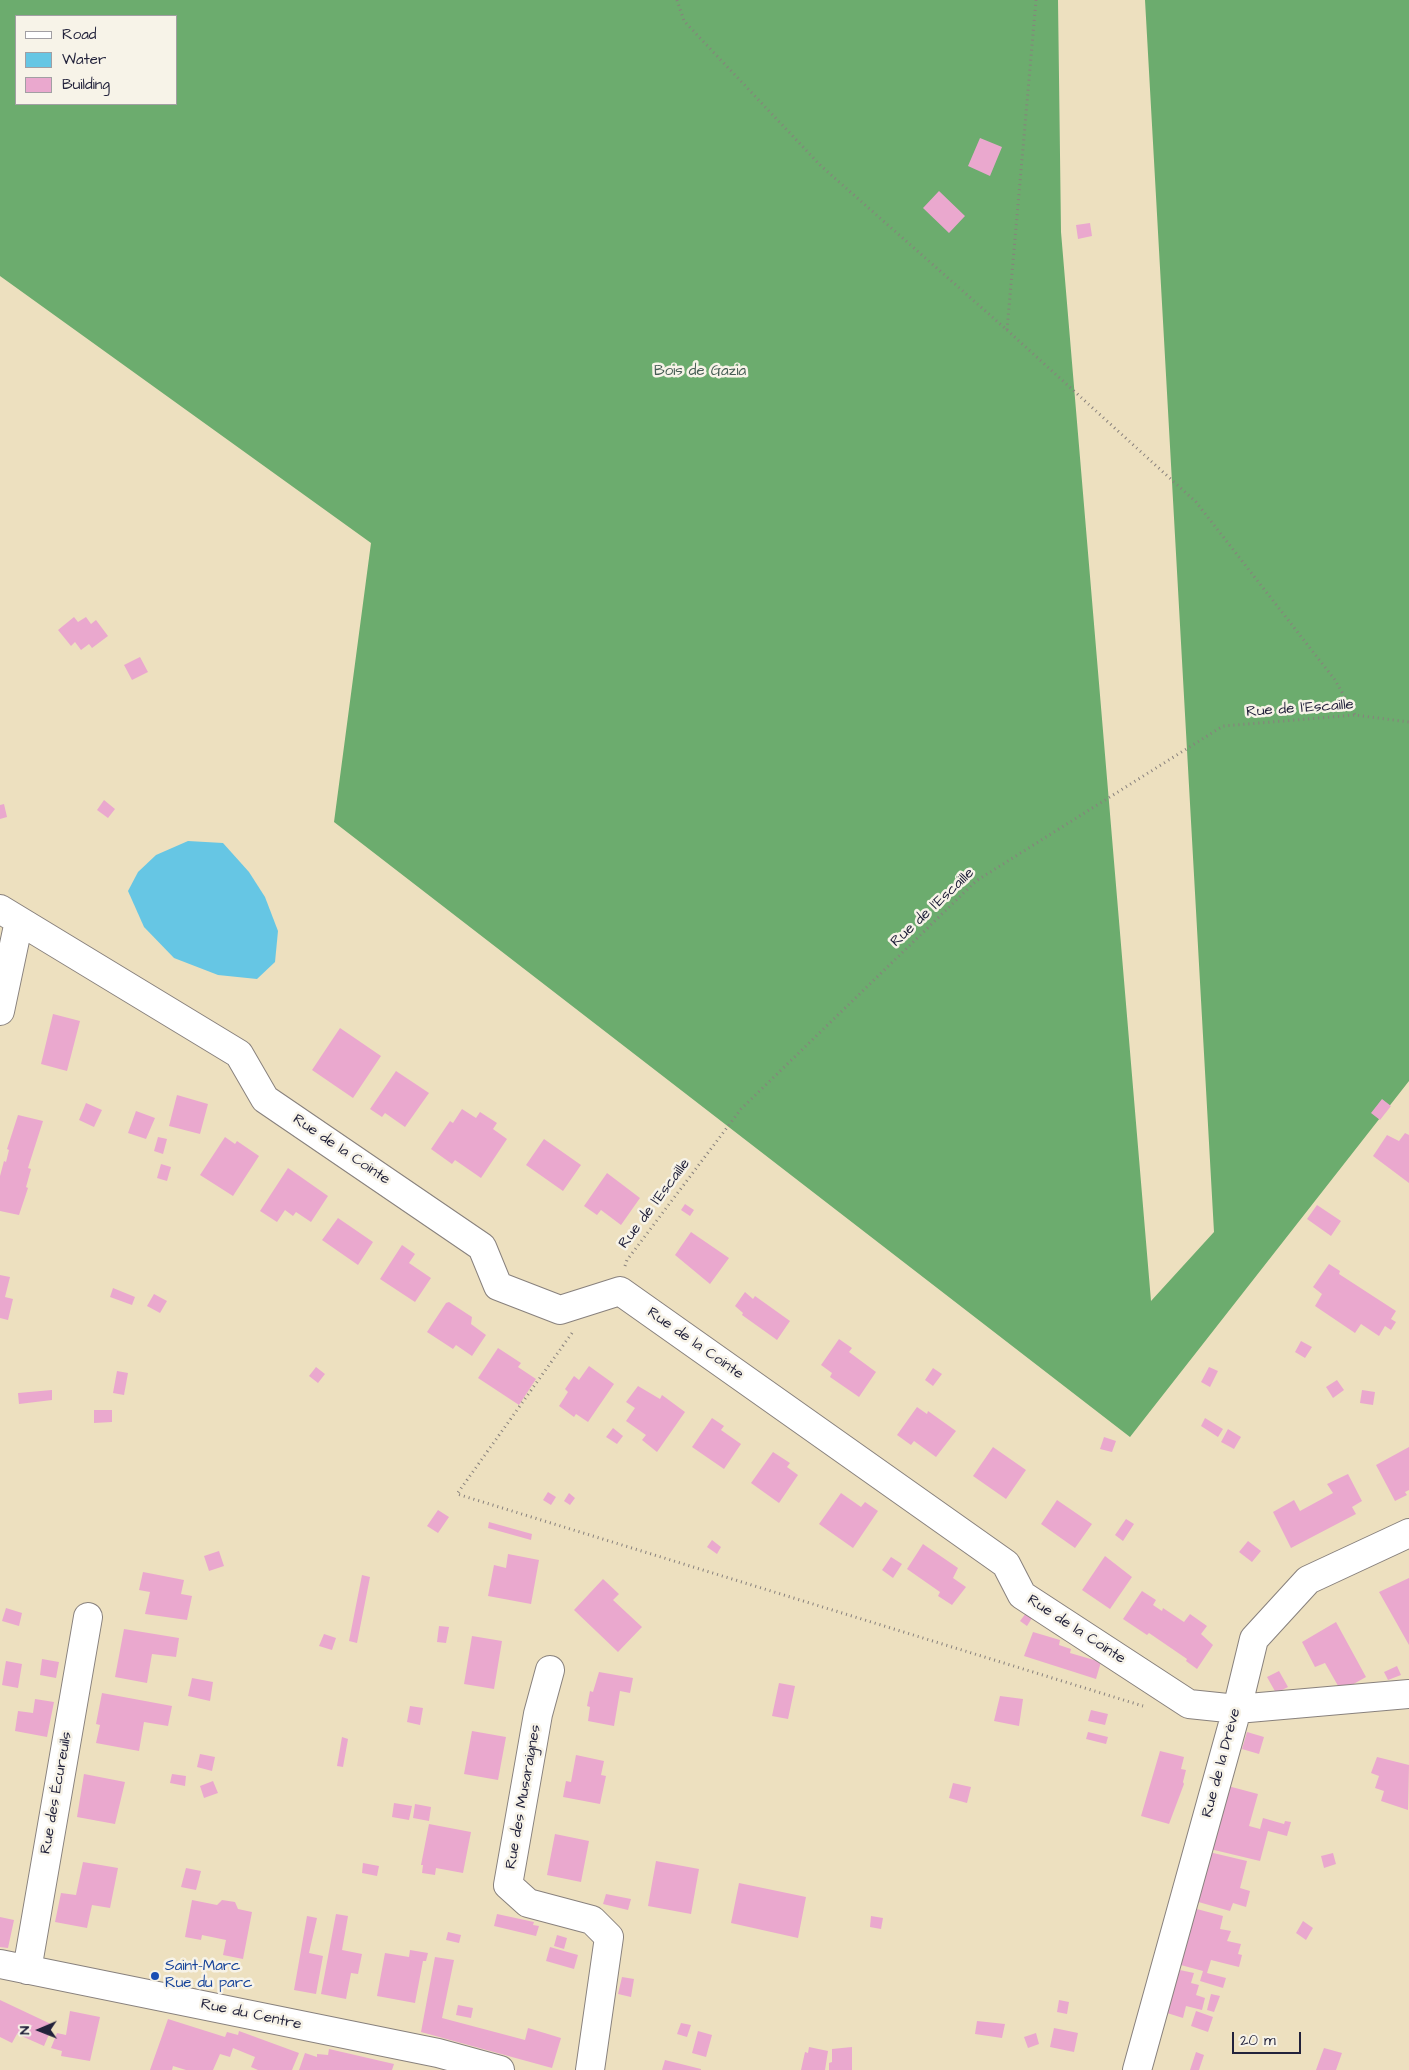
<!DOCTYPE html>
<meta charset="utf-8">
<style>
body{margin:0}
#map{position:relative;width:1409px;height:2070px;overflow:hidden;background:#ede0bf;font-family:"Architects Daughter",sans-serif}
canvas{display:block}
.legend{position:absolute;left:15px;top:15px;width:162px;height:90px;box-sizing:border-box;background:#f7f3e8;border:1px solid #a29fa3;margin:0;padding:6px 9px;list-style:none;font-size:15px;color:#22223b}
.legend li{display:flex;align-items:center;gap:10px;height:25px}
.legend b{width:25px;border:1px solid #a29fa3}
.north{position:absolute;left:15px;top:2005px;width:50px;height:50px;-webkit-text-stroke:4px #f7f3e8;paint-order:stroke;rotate:269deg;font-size:14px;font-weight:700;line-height:20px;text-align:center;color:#22223b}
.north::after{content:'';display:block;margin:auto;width:18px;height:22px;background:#22223b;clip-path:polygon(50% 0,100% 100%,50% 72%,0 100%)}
.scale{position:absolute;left:1232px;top:2032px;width:69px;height:22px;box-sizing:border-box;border:2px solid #22223b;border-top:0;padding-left:6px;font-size:15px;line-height:18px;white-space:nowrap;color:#22223b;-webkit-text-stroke:4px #f7f3e8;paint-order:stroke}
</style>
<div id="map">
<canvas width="1409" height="2070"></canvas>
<ul class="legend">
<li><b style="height:6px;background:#fff"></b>Road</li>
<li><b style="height:14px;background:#66c6e4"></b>Water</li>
<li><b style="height:14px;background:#eaa8ce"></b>Building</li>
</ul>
<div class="north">N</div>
<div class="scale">20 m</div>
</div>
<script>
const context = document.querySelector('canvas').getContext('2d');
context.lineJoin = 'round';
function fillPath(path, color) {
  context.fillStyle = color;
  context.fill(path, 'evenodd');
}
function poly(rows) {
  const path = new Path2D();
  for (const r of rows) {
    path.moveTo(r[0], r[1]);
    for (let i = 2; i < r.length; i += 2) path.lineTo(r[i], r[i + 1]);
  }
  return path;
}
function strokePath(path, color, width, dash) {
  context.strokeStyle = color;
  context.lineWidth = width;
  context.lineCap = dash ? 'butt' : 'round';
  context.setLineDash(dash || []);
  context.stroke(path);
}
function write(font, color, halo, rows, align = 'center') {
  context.font = font + ' "Architects Daughter",sans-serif';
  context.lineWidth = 5;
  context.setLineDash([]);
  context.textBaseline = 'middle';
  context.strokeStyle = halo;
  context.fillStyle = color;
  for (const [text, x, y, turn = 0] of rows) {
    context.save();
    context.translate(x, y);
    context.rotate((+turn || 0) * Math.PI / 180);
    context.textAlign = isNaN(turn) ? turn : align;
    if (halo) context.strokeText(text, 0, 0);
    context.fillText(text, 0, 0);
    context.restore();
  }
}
fillPath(poly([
 [0,0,1058,0,1061,232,1151,1301,1214,1232,1145,0,1409,0,1409,1081,1130,1437,334,822,371,543,0,276],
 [16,16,176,16,176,104,16,104]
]), '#6cac6e');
fillPath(poly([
 [188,841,223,843,249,872,265,897,278,931,275,962,257,979,218,975,174,958,144,927,128,891,138,872,156,855]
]), '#66c6e4');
fillPath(poly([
 [980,138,1002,147,990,176,968,166],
 [939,191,965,216,949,233,923,208],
 [1090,223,1092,236,1078,239,1076,225],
 [74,617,78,622,86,617,91,624,96,620,108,636,92,648,89,644,81,650,75,642,71,646,58,630],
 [140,657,148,672,132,680,124,665],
 [104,800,115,809,108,818,97,810],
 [4,804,7,817,0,819,0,805],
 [53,1014,80,1021,67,1071,41,1064],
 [340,1028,381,1056,353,1098,312,1070],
 [396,1071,429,1093,405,1127,385,1113,382,1117,370,1109],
 [177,1095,208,1104,200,1134,169,1126],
 [1382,1099,1391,1106,1380,1120,1371,1113],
 [86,1103,102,1110,94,1127,79,1120],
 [462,1109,476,1118,480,1112,497,1123,493,1129,507,1139,481,1178,455,1160,452,1164,431,1149,450,1121,453,1123],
 [136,1111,155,1118,146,1139,128,1133],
 [18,1115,43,1121,28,1168,31,1169,26,1187,28,1188,19,1215,0,1211,0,1176,4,1161,6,1162,9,1150,7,1149],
 [1405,1133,1409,1135,1409,1183,1373,1156,1387,1135,1399,1141],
 [158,1137,167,1139,163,1154,154,1151],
 [225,1137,235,1144,237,1141,259,1156,233,1196,200,1175],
 [544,1139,581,1165,563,1191,526,1165],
 [161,1164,171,1167,167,1181,157,1178],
 [288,1168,328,1196,311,1222,296,1212,293,1216,285,1210,277,1222,260,1211],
 [607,1173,640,1198,621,1225,601,1210,597,1215,584,1206],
 [685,1204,694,1210,690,1216,681,1210],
 [1317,1205,1341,1221,1331,1236,1307,1219],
 [338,1218,373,1242,358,1265,322,1240],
 [691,1232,729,1258,710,1284,675,1255],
 [402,1245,415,1254,409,1263,431,1278,415,1302,380,1279],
 [1329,1264,1340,1271,1339,1274,1396,1311,1391,1319,1396,1322,1391,1330,1385,1326,1379,1336,1361,1324,1355,1333,1315,1306,1322,1294,1313,1287],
 [0,1275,10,1277,5,1297,13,1299,8,1320,0,1318],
 [113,1288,135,1297,132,1305,110,1297],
 [745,1292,753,1299,755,1296,790,1321,777,1340,742,1315,743,1313,735,1306],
 [154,1294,167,1301,160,1313,147,1306],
 [449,1302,472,1317,471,1324,486,1335,472,1356,456,1345,453,1349,427,1332,446,1303],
 [839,1339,852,1348,849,1352,876,1372,859,1397,830,1377,832,1373,821,1365],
 [1301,1341,1312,1347,1305,1358,1295,1352],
 [498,1348,521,1363,518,1367,536,1379,519,1405,478,1378],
 [589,1366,614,1384,588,1422,576,1414,574,1417,559,1406,568,1392,565,1389,574,1376,579,1380],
 [316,1367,325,1374,318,1383,309,1376],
 [1209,1367,1218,1371,1210,1387,1201,1382],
 [933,1368,942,1374,933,1386,925,1380],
 [117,1371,128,1373,124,1395,113,1393],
 [1337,1380,1344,1390,1333,1398,1326,1387],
 [638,1386,660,1399,662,1395,685,1412,657,1452,642,1440,646,1435,626,1421,635,1408,626,1402],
 [52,1390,52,1400,19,1404,18,1393],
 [1362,1390,1375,1392,1373,1405,1360,1403],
 [917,1407,927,1414,928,1411,956,1431,936,1457,914,1441,911,1445,897,1435],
 [94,1410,112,1410,112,1422,94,1423],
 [712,1418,724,1426,721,1430,741,1444,724,1469,692,1447],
 [1205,1418,1223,1429,1218,1437,1201,1426],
 [613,1428,623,1436,617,1444,606,1437],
 [1228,1429,1241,1437,1234,1449,1221,1442],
 [1104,1437,1116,1441,1112,1452,1100,1449],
 [993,1447,1026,1470,1006,1499,973,1476],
 [1409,1447,1409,1490,1405,1492,1407,1495,1395,1501,1376,1465],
 [773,1452,790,1463,787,1467,798,1475,779,1503,751,1483],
 [1348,1474,1362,1501,1352,1507,1356,1514,1291,1548,1273,1512,1294,1500,1300,1511,1333,1493,1327,1484],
 [548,1492,556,1497,551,1505,543,1500],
 [569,1493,575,1498,570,1505,564,1501],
 [841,1493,861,1507,865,1502,878,1511,853,1548,819,1524],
 [1057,1500,1092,1524,1075,1548,1041,1524],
 [438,1510,449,1517,438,1533,427,1526],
 [1126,1519,1134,1524,1123,1541,1115,1535],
 [489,1522,532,1534,531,1540,488,1528],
 [712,1540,721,1547,717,1554,707,1547],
 [1248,1541,1261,1551,1252,1562,1239,1552],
 [923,1544,958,1568,953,1578,966,1587,952,1605,938,1596,940,1592,907,1569],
 [219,1551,224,1566,209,1571,204,1556],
 [508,1554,539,1560,531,1604,488,1596,494,1565,506,1568],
 [1105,1556,1132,1577,1110,1609,1082,1590],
 [891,1557,902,1564,893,1578,882,1570],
 [143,1572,184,1580,181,1594,192,1596,187,1620,145,1614,150,1592,139,1590],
 [362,1575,370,1577,357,1643,349,1641],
 [1409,1578,1409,1645,1379,1592],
 [603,1579,619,1594,613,1600,642,1627,618,1652,574,1610],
 [1142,1591,1156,1600,1153,1605,1162,1611,1163,1608,1184,1622,1190,1614,1207,1626,1201,1634,1213,1645,1197,1669,1186,1661,1187,1659,1149,1633,1147,1635,1123,1619],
 [6,1608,22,1613,19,1626,2,1621],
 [1026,1613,1032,1618,1027,1626,1020,1621],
 [1336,1622,1366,1677,1341,1691,1325,1663,1315,1667,1302,1642],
 [439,1626,449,1627,446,1643,437,1642],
 [124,1629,179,1638,176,1657,152,1654,147,1683,115,1677],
 [1033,1632,1060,1640,1059,1645,1071,1649,1070,1653,1101,1662,1096,1679,1024,1656],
 [324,1634,336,1638,332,1650,319,1646],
 [472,1636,502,1641,494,1689,464,1684],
 [42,1659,59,1662,56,1678,40,1675],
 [6,1661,22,1664,18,1688,2,1685],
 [1397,1666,1401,1675,1388,1680,1384,1672],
 [1279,1671,1288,1687,1276,1693,1267,1677],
 [599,1672,633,1678,630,1693,620,1691,614,1726,588,1721,590,1707,587,1706,590,1691,593,1692],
 [192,1678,213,1682,210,1701,188,1696],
 [779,1683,795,1686,788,1719,772,1716],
 [102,1693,172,1706,168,1726,144,1722,139,1751,96,1743,100,1725,96,1724],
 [1000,1696,1023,1699,1019,1726,994,1721],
 [35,1699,54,1702,47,1737,15,1731,18,1711,33,1713],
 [410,1706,423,1708,420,1725,407,1722],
 [1091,1710,1108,1714,1105,1725,1088,1721],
 [472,1731,506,1737,498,1780,464,1774],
 [1088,1732,1108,1737,1106,1744,1086,1739],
 [1247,1732,1264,1737,1259,1754,1242,1749],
 [342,1737,348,1739,343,1767,337,1766],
 [1160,1751,1184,1757,1181,1769,1186,1770,1183,1782,1184,1784,1169,1824,1141,1816],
 [200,1754,215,1757,212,1771,197,1767],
 [576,1755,604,1761,601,1775,606,1776,600,1804,563,1797,566,1781,571,1782],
 [1377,1757,1409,1765,1408,1810,1381,1801,1384,1791,1375,1788,1379,1776,1371,1773],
 [84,1774,125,1782,115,1824,77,1817],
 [172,1774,186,1776,185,1786,170,1783],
 [213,1781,218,1793,204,1798,200,1786],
 [953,1783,971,1787,967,1803,949,1798],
 [1228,1786,1258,1794,1249,1826,1260,1829,1263,1818,1284,1824,1285,1821,1291,1822,1287,1836,1268,1831,1260,1861,1210,1849],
 [394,1803,412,1806,409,1820,392,1817],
 [415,1804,431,1807,429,1821,413,1818],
 [429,1824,471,1832,463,1873,436,1868,435,1875,422,1873,423,1865,421,1865],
 [555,1834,589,1841,581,1882,547,1875],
 [1209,1852,1247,1861,1240,1888,1250,1891,1246,1907,1233,1903,1230,1911,1195,1901],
 [1333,1853,1336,1864,1324,1868,1321,1856],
 [656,1861,699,1869,691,1914,648,1906],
 [83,1862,118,1868,110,1908,92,1905,87,1928,55,1922,61,1893,76,1895],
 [363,1863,379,1866,377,1876,362,1873],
 [186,1868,201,1871,196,1890,181,1887],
 [739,1883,806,1897,798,1938,731,1923],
 [606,1894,631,1899,628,1910,603,1904],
 [192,1900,217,1905,222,1900,235,1902,238,1909,252,1912,243,1959,223,1955,226,1940,202,1935,201,1940,185,1937],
 [1193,1908,1223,1916,1220,1929,1231,1931,1227,1941,1241,1944,1238,1954,1242,1955,1239,1967,1211,1960,1207,1973,1226,1978,1223,1988,1200,1981,1203,1971,1177,1964],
 [336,1914,348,1916,342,1950,362,1954,358,1974,351,1973,346,1999,321,1994],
 [497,1914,534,1922,533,1925,539,1926,536,1936,494,1926],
 [307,1916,317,1918,309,1953,323,1956,316,1994,294,1990],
 [871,1916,883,1918,881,1929,870,1927],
 [0,1917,14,1920,8,1948,0,1947],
 [1303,1921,1313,1928,1306,1940,1296,1933],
 [448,1932,461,1935,459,1943,446,1940],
 [557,1935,567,1938,564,1949,554,1946],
 [550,1947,578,1955,574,1969,546,1961],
 [410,1950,428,1953,426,1961,423,1961,415,2003,377,1996,385,1953,409,1957],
 [435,1957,454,1960,442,2018,525,2040,528,2028,561,2038,552,2068,421,2032],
 [1175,1969,1194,1973,1191,1983,1199,1985,1196,1995,1205,1998,1202,2010,1186,2006,1183,2018,1164,2012],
 [622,1977,634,1979,631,1997,618,1994],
 [1211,1994,1220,1996,1214,2012,1207,2010],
 [0,2000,53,2025,44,2046,17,2034,12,2043,0,2037],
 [1059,2000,1069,2002,1067,2014,1057,2012],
 [458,2005,473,2008,471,2018,456,2015],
 [70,2011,100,2017,90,2061,61,2056,62,2051,51,2048,57,2033,66,2035],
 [1196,2011,1213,2017,1208,2032,1191,2026],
 [168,2019,225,2037,227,2032,238,2035,239,2031,299,2053,292,2070,258,2070,251,2067,255,2057,233,2048,230,2057,220,2054,213,2070,186,2070,173,2066,172,2070,150,2070],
 [977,2021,1005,2024,1002,2038,975,2034],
 [681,2023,691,2025,687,2037,677,2034],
 [1054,2028,1078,2033,1074,2052,1050,2047],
 [698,2031,712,2035,706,2057,692,2053],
 [1036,2033,1039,2044,1028,2048,1024,2037],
 [809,2047,828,2051,825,2070,801,2070,805,2052,808,2053],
 [852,2047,852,2070,829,2070,829,2063,832,2062,832,2049],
 [1324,2048,1342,2053,1336,2070,1316,2070],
 [329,2049,394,2064,392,2070,299,2070,305,2053,317,2057,317,2054,328,2055],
 [1196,2052,1204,2055,1199,2070,1190,2070],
 [665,2060,701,2069,701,2070,662,2070]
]), '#eaa8ce');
const street = poly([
 [0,909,239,1054,265,1099,482,1247,498,1286,560,1310,620,1291,1006,1564,1022,1595,1189,1704,1237,1709,1409,1694],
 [0,1011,19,921],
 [550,1670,538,1714,508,1885,528,1903,592,1920,609,1937,590,2070],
 [0,1964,438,2053,500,2070],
 [27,1970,88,1617],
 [1137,2070,1237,1709,1254,1639,1308,1580,1409,1533]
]);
strokePath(street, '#88817d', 30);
strokePath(poly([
 [677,0,684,21,821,166,1007,330,1036,0],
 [1007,330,1196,502,1335,680,1355,715],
 [625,1266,627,1260,741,1109,976,881,1223,726,1355,715,1409,722],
 [572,1333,457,1494,1143,1706]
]), '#88817d', 3, [1, 4]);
strokePath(street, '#fff', 28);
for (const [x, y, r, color] of [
 [155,1976,5,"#1a4fb4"]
]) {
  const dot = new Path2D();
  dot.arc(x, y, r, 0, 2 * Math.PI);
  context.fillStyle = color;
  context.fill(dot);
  strokePath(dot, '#f7f3e8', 2);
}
write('15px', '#455c53', '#f7f3e8', [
 ["Bois de Gazia",700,372]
]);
write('15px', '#22223b', '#f7f3e8', [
 ["Rue de l'Escaille",1300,709,-4],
 ["Rue de l'Escaille",933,908,-43],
 ["Rue de la Cointe",341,1150,34],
 ["Rue de l'Escaille",655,1204,-53],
 ["Rue de la Cointe",695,1344,35],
 ["Rue de la Cointe",1076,1630,33],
 ["Rue de la Drève",1222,1763,-75],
 ["Rue des Écureuils",57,1793,-80],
 ["Rue des Musaraignes",524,1797,-80],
 ["Rue du Centre",251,2015,12]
]);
write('15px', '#164399', '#f7f3e8', [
 ["Saint-Marc",165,1967],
 ["Rue du parc",165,1984]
], 'left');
</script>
